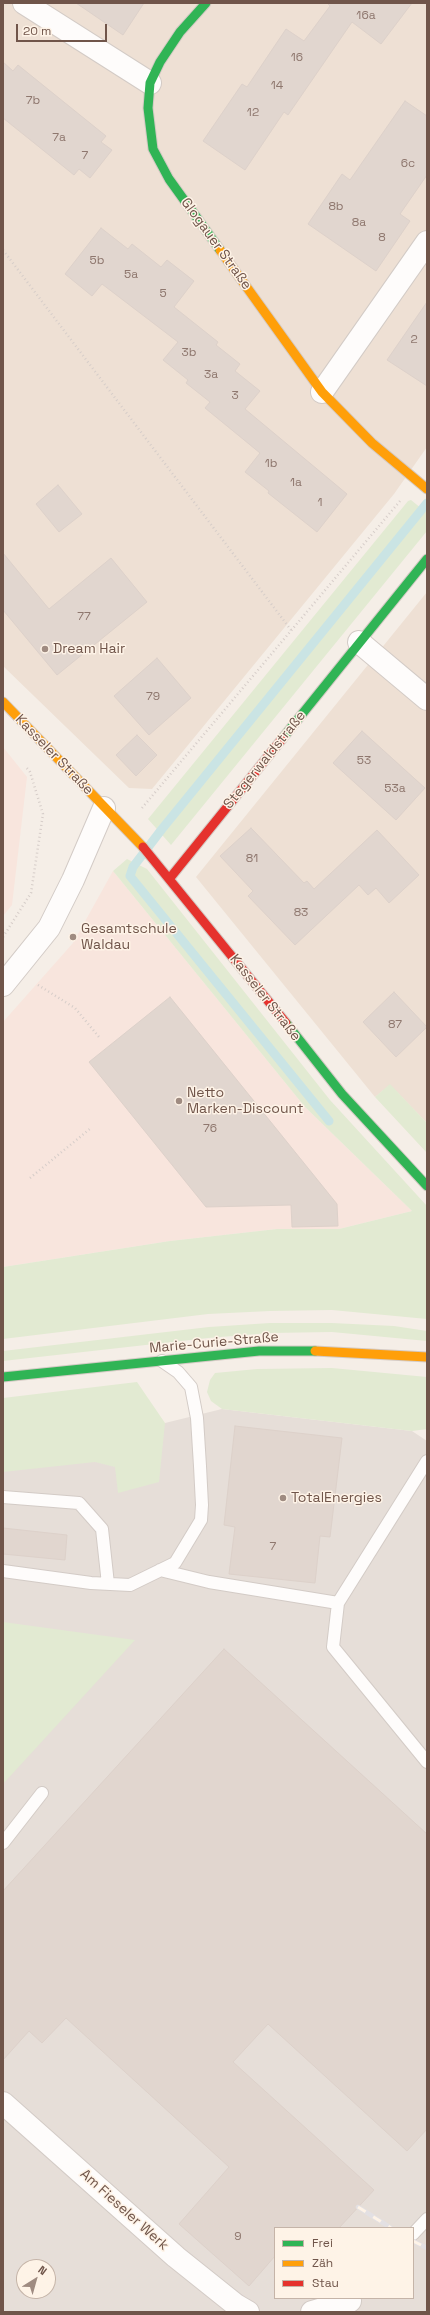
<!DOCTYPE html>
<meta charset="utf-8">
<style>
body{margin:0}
#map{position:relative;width:430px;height:2315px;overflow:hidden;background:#f5eee7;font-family:"Space Grotesk",sans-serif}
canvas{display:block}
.frame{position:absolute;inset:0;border:4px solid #70554a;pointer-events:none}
.legend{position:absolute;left:274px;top:2227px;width:140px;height:72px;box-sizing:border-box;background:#fef3e7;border:1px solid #c5b4a8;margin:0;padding:5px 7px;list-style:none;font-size:12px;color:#70554a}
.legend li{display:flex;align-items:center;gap:8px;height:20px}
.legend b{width:20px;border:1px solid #c5b4a8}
.north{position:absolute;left:16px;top:2259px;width:40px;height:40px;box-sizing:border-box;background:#fef3e7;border:1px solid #c5b4a8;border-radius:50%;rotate:37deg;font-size:11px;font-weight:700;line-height:16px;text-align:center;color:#70554a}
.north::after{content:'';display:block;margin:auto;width:14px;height:18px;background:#9f8b81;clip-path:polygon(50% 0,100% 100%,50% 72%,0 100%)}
.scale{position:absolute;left:16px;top:24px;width:91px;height:18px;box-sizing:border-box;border:2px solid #70554a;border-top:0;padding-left:5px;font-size:12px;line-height:14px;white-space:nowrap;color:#70554a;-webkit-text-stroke:3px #fef3e7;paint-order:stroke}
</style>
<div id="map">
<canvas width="430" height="2315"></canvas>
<div class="frame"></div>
<ul class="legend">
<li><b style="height:5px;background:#30b455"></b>Frei</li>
<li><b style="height:5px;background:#ff9f0a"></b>Zäh</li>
<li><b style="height:5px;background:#e5322d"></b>Stau</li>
</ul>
<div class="north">N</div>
<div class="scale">20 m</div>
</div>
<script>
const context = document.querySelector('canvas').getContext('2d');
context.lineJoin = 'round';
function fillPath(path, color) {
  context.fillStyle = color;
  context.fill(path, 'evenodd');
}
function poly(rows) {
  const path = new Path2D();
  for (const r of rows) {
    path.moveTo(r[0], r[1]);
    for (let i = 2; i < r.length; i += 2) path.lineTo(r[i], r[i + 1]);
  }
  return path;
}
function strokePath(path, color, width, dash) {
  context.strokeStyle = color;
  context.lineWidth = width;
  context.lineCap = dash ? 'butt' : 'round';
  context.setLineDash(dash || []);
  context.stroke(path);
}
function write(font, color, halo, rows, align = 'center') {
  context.font = font + ' "Space Grotesk",sans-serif';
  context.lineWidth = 3;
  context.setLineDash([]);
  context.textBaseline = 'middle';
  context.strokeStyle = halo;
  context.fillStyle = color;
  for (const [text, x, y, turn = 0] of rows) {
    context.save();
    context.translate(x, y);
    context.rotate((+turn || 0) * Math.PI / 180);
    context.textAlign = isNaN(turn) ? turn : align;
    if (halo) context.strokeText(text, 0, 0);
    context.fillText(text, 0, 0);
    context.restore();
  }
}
fillPath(poly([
 [3,3,427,3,427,447,394,494,152,789,129,788,3,666],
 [427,592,427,1123,390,1085,375,1097,196,877]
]), '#eee0d4');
fillPath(poly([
 [3,747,27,777,12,905,3,916],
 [113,871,305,1107,412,1211,339,1229,277,1229,170,1241,3,1267,3,1022,73,943]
]), '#f8e5dd');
fillPath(poly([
 [222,1409,412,1431,427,1441,427,2312,3,2312,3,1426,165,1423],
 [275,2228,413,2228,413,2298,275,2298],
 [24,2267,48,2267,48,2291,24,2291]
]), '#e6ded8');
fillPath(poly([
 [411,500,427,513,427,531,171,845,148,819,408,501],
 [127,859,147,869,330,1100,427,1206,427,1319,332,1310,270,1311,208,1314,3,1339,3,1267,170,1241,277,1229,339,1229,412,1211,305,1107,113,871],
 [390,1084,427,1123,427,1153,375,1097],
 [270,1323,332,1323,394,1326,427,1331,427,1341,332,1332,270,1333,208,1338,3,1361,3,1351,209,1327],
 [332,1368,427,1377,427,1429,412,1431,222,1409,211,1401,207,1392,210,1380,215,1373,257,1369],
 [137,1382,165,1423,159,1482,118,1493,115,1467,95,1462,3,1472,3,1398],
 [3,1622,135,1640,3,1784]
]), '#e2ead2');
strokePath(poly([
 [329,1121,130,876,133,867,162,829,427,503]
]), '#cae4e4', 9);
const building = poly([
 [76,3,144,3,123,35,76,3],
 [327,3,412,3,381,44,352,22,288,115,284,112,245,170,203,141,242,84,247,87,286,29,304,41,330,6,327,3],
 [3,62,13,71,18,65,106,136,101,142,112,150,90,178,79,169,74,175,3,118,3,62],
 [405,101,427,116,427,175,400,214,410,221,376,271,308,224,342,174,350,180,405,101],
 [101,228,128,249,132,244,161,267,167,260,194,281,174,307,218,342,216,345,240,364,235,371,260,391,245,409,347,494,317,532,268,493,269,491,245,472,260,453,205,408,210,402,186,383,188,380,163,360,178,342,102,284,92,296,65,274,101,228],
 [427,302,427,386,387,360,427,302],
 [58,485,82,514,59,532,36,504,58,485],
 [3,553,49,609,111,558,147,602,57,675,3,610,3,553],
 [157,658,191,698,149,735,114,696,157,658],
 [362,731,425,788,396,820,333,763,362,731],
 [137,735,157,755,136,776,116,755,137,735],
 [251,828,304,883,307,881,314,889,377,830,419,875,389,903,376,888,368,895,359,885,295,945,248,896,253,891,220,856,251,828],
 [394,992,427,1027,396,1057,363,1022,394,992],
 [170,997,337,1204,338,1226,292,1227,291,1205,206,1207,89,1062,170,997],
 [235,1426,342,1438,330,1537,320,1536,315,1583,229,1574,235,1527,224,1525,235,1426],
 [3,1528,67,1535,65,1560,3,1554,3,1528],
 [224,1649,427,1834,427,2129,407,2151,268,2024,233,2062,374,2190,339,2228,275,2228,275,2256,249,2286,179,2224,229,2167,66,2018,42,2043,29,2031,3,2060,3,1891,224,1649]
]);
fillPath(building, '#e1d6cf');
strokePath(building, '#ddd1ca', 1);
const lane = poly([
 [427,1461,338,1603,333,1647,427,1762],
 [3,1497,79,1503,102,1529,108,1584],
 [160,1570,209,1582,338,1603],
 [3,1571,91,1583,130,1585,175,1563,201,1520,202,1505,200,1466,197,1418,191,1387,178,1372,162,1361],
 [3,1843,42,1793],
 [413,2234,427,2219]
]);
const street = poly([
 [24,3,150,83],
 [322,392,427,242],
 [359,642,427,699],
 [3,985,49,928,73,880,104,808],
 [3,2103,176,2257,236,2305,248,2312],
 [312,2312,350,2301]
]);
const fast = poly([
 [206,3,180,32,160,62,150,83,148,108,153,149,169,179,220,250],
 [282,739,427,559],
 [286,1023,342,1094,427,1186],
 [3,1377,259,1351,315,1351]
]);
const slow = poly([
 [220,250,322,392,372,443,427,489],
 [3,702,143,847],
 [315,1351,427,1357]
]);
const jam = poly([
 [143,847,286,1023],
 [170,878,282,739]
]);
strokePath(lane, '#d3cbc6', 14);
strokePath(street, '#d3cbc6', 24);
strokePath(fast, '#d4cac4', 11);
strokePath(slow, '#d4cac4', 11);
strokePath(jam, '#d4cac4', 11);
strokePath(poly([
 [3,250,291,630],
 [142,808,400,501],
 [3,937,31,893,43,814,30,772,26,767],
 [38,985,75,1008,99,1037],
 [30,1178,91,1128]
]), '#d6cdc9', 2.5, [1, 3]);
strokePath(lane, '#fefcfb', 12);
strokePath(street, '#fefcfb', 22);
strokePath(fast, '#30b455', 9);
strokePath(slow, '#ff9f0a', 9);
strokePath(jam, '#e5322d', 9);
const rail = poly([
 [358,2207,391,2228],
 [413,2241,427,2248]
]);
strokePath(rail, '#e3e0e3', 4.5);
strokePath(rail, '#fef3e7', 3, [9]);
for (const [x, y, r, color] of [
 [45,649,4,"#9f8b81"],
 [73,937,4,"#9f8b81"],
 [179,1101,4,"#9f8b81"],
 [283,1498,4,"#9f8b81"]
]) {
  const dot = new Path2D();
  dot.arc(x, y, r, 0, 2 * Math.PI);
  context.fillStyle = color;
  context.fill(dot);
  strokePath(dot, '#fef3e7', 1.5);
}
write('12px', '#8e776e', null, [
 ["16a",366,16],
 ["16",297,58],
 ["14",277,86],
 ["7b",33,101],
 ["12",253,113],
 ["7a",59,138],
 ["7",85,156],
 ["6c",408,164],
 ["8b",336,207],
 ["8a",359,223],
 ["8",382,238],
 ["5b",97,261],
 ["5a",131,275],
 ["5",163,294],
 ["2",414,340],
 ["3b",189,353],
 ["3a",211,375],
 ["3",235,396],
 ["1b",271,464],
 ["1a",296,483],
 ["1",320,503],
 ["77",84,617],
 ["79",153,697],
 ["53",364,761],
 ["53a",395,789],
 ["81",252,859],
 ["83",301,913],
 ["87",395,1025],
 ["76",210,1129],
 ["7",273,1547],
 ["9",238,2237]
]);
write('14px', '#70554a', '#fef3e7', [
 ["Glogauer Straße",216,244,54],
 ["Kasseler Straße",54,755,46],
 ["Stegerwaldstraße",265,760,-51],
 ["Kasseler Straße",265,998,52],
 ["Marie-Curie-Straße",214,1343,-5],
 ["Am Fieseler Werk",124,2210,42]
]);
write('14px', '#70554a', '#fef3e7', [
 ["Dream Hair",53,649],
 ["Gesamtschule",81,929],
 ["Waldau",81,945],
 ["Netto",187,1093],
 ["Marken-Discount",187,1109],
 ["TotalEnergies",291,1498]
], 'left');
</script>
